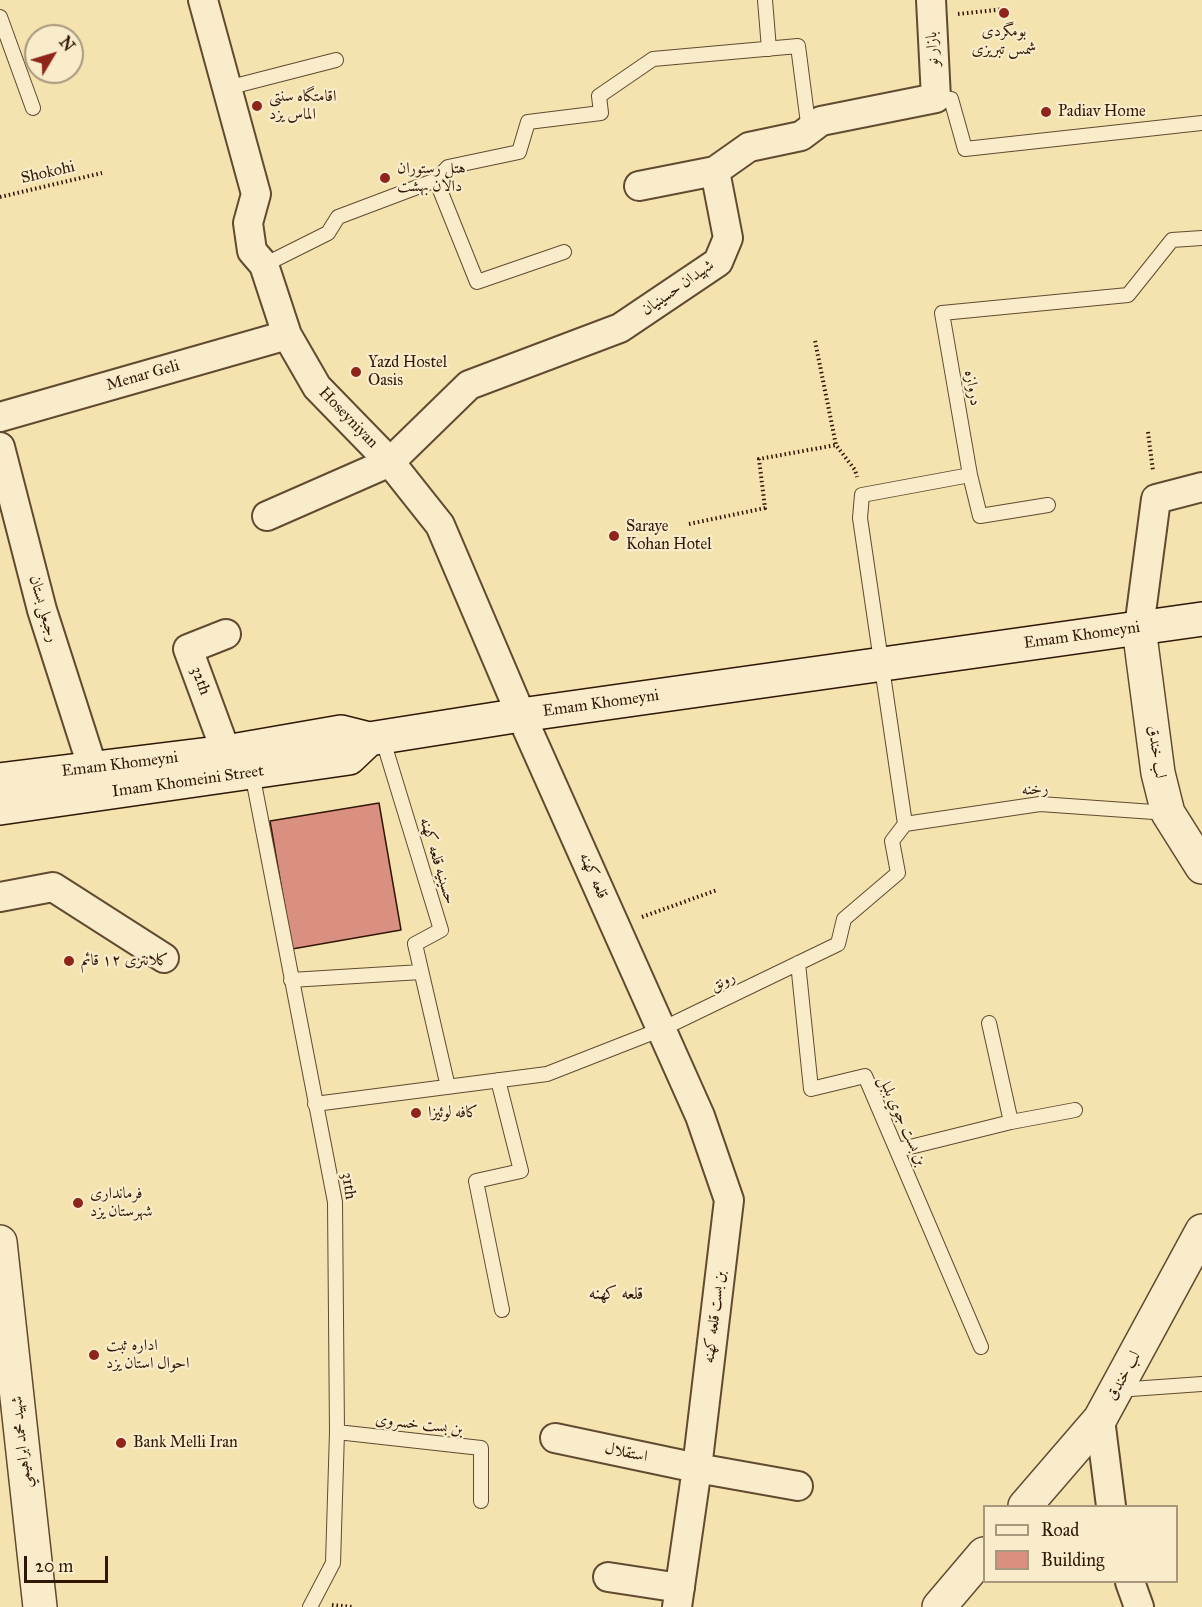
<!DOCTYPE html>
<meta charset="utf-8">
<style>
body{margin:0}
#map{position:relative;width:1202px;height:1607px;overflow:hidden;background:#f4e2af;font-family:"IM FELL Great Primer",serif}
canvas{display:block}
.legend{position:absolute;left:983px;top:1505px;width:195px;height:78px;box-sizing:border-box;background:#f8eccb;border:2px solid #a8977c;margin:0;padding:8px 10px;list-style:none;font-size:18px;color:#311705}
.legend li{display:flex;align-items:center;gap:12px;height:30px}
.legend b{width:30px;border:2px solid #a8977c}
.north{position:absolute;left:24px;top:24px;width:60px;height:60px;box-sizing:border-box;background:#f8eccb;border:2px solid #a8977c;border-radius:50%;rotate:52deg;font-size:16px;font-weight:700;line-height:24px;text-align:center;color:#311705}
.north::after{content:'';display:block;margin:auto;width:21px;height:27px;background:#8f2418;clip-path:polygon(50% 0,100% 100%,50% 72%,0 100%)}
.scale{position:absolute;left:24px;top:1556px;width:84px;height:27px;box-sizing:border-box;border:3px solid #311705;border-top:0;padding-left:8px;font-size:18px;line-height:21px;white-space:nowrap;color:#311705;-webkit-text-stroke:4px #f8eccb;paint-order:stroke}
</style>
<div id="map">
<canvas width="1202" height="1607"></canvas>
<ul class="legend">
<li><b style="height:8px;background:#f8eccb"></b>Road</li>
<li><b style="height:16px;background:#da9080"></b>Building</li>
</ul>
<div class="north">N</div>
<div class="scale">20 m</div>
</div>
<script>
const context = document.querySelector('canvas').getContext('2d');
context.lineJoin = 'round';
function fillPath(path, color) {
  context.fillStyle = color;
  context.fill(path, 'evenodd');
}
function poly(rows) {
  const path = new Path2D();
  for (const r of rows) {
    path.moveTo(r[0], r[1]);
    for (let i = 2; i < r.length; i += 2) path.lineTo(r[i], r[i + 1]);
  }
  return path;
}
function strokePath(path, color, width, dash) {
  context.strokeStyle = color;
  context.lineWidth = width;
  context.lineCap = dash ? 'butt' : 'round';
  context.setLineDash(dash || []);
  context.stroke(path);
}
function write(font, color, halo, rows, align = 'center') {
  context.font = font + ' "IM FELL Great Primer",Amiri,serif';
  context.lineWidth = 4.5;
  context.setLineDash([]);
  context.textBaseline = 'middle';
  context.strokeStyle = halo;
  context.fillStyle = color;
  for (const [text, x, y, turn = 0] of rows) {
    context.save();
    context.translate(x, y);
    context.rotate((+turn || 0) * Math.PI / 180);
    context.textAlign = isNaN(turn) ? turn : align;
    if (halo) context.strokeText(text, 0, 0);
    context.fillText(text, 0, 0);
    context.restore();
  }
}
const building = poly([
 [379,803,401,930,292,949,270,821,379,803]
]);
fillPath(building, '#da9080');
strokePath(building, '#311705', 1.5);
const service = poly([
 [765,0,769,49],
 [0,17,33,108],
 [227,88,336,60],
 [936,98,951,99,965,149,1202,123],
 [436,180,477,282,564,252],
 [264,265,328,233,338,217,436,180,448,167,519,152,528,122,601,113,599,96,653,59,798,46,809,131],
 [970,475,980,516,1048,505],
 [382,737,441,930,415,944,448,1087],
 [252,773,335,1202,337,1432,333,1563,310,1607],
 [905,824,1040,804,1168,813],
 [798,963,811,1089,865,1076,981,1347],
 [291,980,421,972],
 [989,1023,1011,1122],
 [498,1080,521,1171,476,1181,502,1310],
 [315,1104,547,1074,662,1029,838,944,844,919,898,873,892,841,905,824,860,518,862,495,970,475,942,313,1128,295,1172,240,1202,238],
 [898,1150,1011,1122,1075,1110],
 [1117,1390,1202,1384],
 [337,1432,481,1448,481,1501]
]);
const minor = poly([
 [203,0,256,194,248,223,252,251,264,265,287,335,317,387,390,462,440,525,521,715,700,1116,729,1200,697,1468,677,1607],
 [639,186,715,171],
 [0,417,287,335],
 [0,447,42,610,93,769],
 [267,516,390,462,469,385,620,328,718,262,728,238,715,171,749,147,801,136,821,121,936,98,931,0],
 [1139,628,1156,499,1202,487],
 [226,634,188,649,226,752],
 [0,897,53,887,164,958],
 [1100,1419,1111,1506],
 [555,1438,697,1468,798,1486],
 [608,1577,680,1588],
 [1130,1582,1139,1607]
]);
const tertiary = poly([
 [1139,628,1158,773,1168,813,1202,867],
 [0,1242,40,1607],
 [1025,1506,1100,1419,1202,1231],
 [939,1607,984,1554]
]);
const secondary = poly([
 [0,780,226,752,341,732,369,739,521,715,1202,619],
 [0,808,349,758,369,739]
]);
strokePath(service, '#624a30', 16);
strokePath(minor, '#624a30', 32);
strokePath(tertiary, '#624a30', 36);
strokePath(secondary, '#311705', 36);
strokePath(poly([
 [958,14,1005,9],
 [0,197,102,173],
 [815,341,836,445,855,470,857,477],
 [1148,432,1153,471],
 [689,524,765,508,759,459,836,445],
 [642,917,717,890],
 [332,1605,353,1607]
]), '#311705', 4, [1.5, 3]);
strokePath(service, '#f8eccb', 14);
strokePath(minor, '#f8eccb', 28);
strokePath(tertiary, '#f8eccb', 33);
strokePath(secondary, '#f8eccb', 33);
for (const [x, y, r, color] of [
 [1004,13,6,"#8f2418"],
 [257,106,6,"#8f2418"],
 [1046,112,6,"#8f2418"],
 [385,178,6,"#8f2418"],
 [356,372,6,"#8f2418"],
 [614,536,6,"#8f2418"],
 [69,961,6,"#8f2418"],
 [416,1113,6,"#8f2418"],
 [78,1203,6,"#8f2418"],
 [94,1355,6,"#8f2418"],
 [121,1443,6,"#8f2418"]
]) {
  const dot = new Path2D();
  dot.arc(x, y, r, 0, 2 * Math.PI);
  context.fillStyle = color;
  context.fill(dot);
  strokePath(dot, '#f8eccb', 2);
}
write('16px', '#311705', '#f8eccb', [
 ["بومگردی",1004,32,"center"],
 ["شمس تبریزی",1004,50,"center"],
 ["اقامتگاه سنتی",269,97],
 ["الماس یزد",269,115],
 ["Padiav Home",1058,112],
 ["هتل رستوران",397,169],
 ["دالان بهشت",397,187],
 ["Yazd Hostel",368,363],
 ["Oasis",368,381],
 ["Saraye",626,527],
 ["Kohan Hotel",626,545],
 ["کلانتری ۱۲ قائم",81,961],
 ["کافه لوئیزا",428,1113],
 ["فرمانداری",90,1194],
 ["شهرستان یزد",90,1212],
 ["اداره ثبت",106,1346],
 ["احوال استان یزد",106,1364],
 ["Bank Melli Iran",133,1443]
], 'left');
write('16px', '#311705', '#f8eccb', [
 ["بازار نو",933,49,-93],
 ["Shokohi",48,173,-13],
 ["شهیدان حسینیان",678,288,-35],
 ["Menar Geli",143,376,-16],
 ["دروازه",972,388,80],
 ["Hoseyniyan",348,418,46],
 ["رجبعلی بستان",43,609,74],
 ["Emam Khomeyni",1082,636,-8],
 ["32th",200,681,70],
 ["Emam Khomeyni",601,704,-8],
 ["لب خندق",1156,752,81],
 ["Emam Khomeyni",120,765,-7],
 ["Imam Khomeini Street",188,782,-8],
 ["رخنه",1035,790,-3],
 ["حسينيه قلعه کهنه",437,861,73],
 ["قلعه کهنه",593,876,66],
 ["رونق",723,982,-26],
 ["بن بست جوي بلبل",902,1121,66],
 ["31th",348,1186,81],
 ["بن بست قلعه کهنه",715,1317,-83],
 ["لب خندق",1124,1376,-61],
 ["بن بست خسروی",419,1425,7],
 ["شهيد محمد ابراهيمي",22,1442,-96],
 ["استقلال",626,1453,12]
]);
write('18px', '#311705', '#f8eccb', [
 ["قلعه کهنه",616,1295]
]);
</script>
